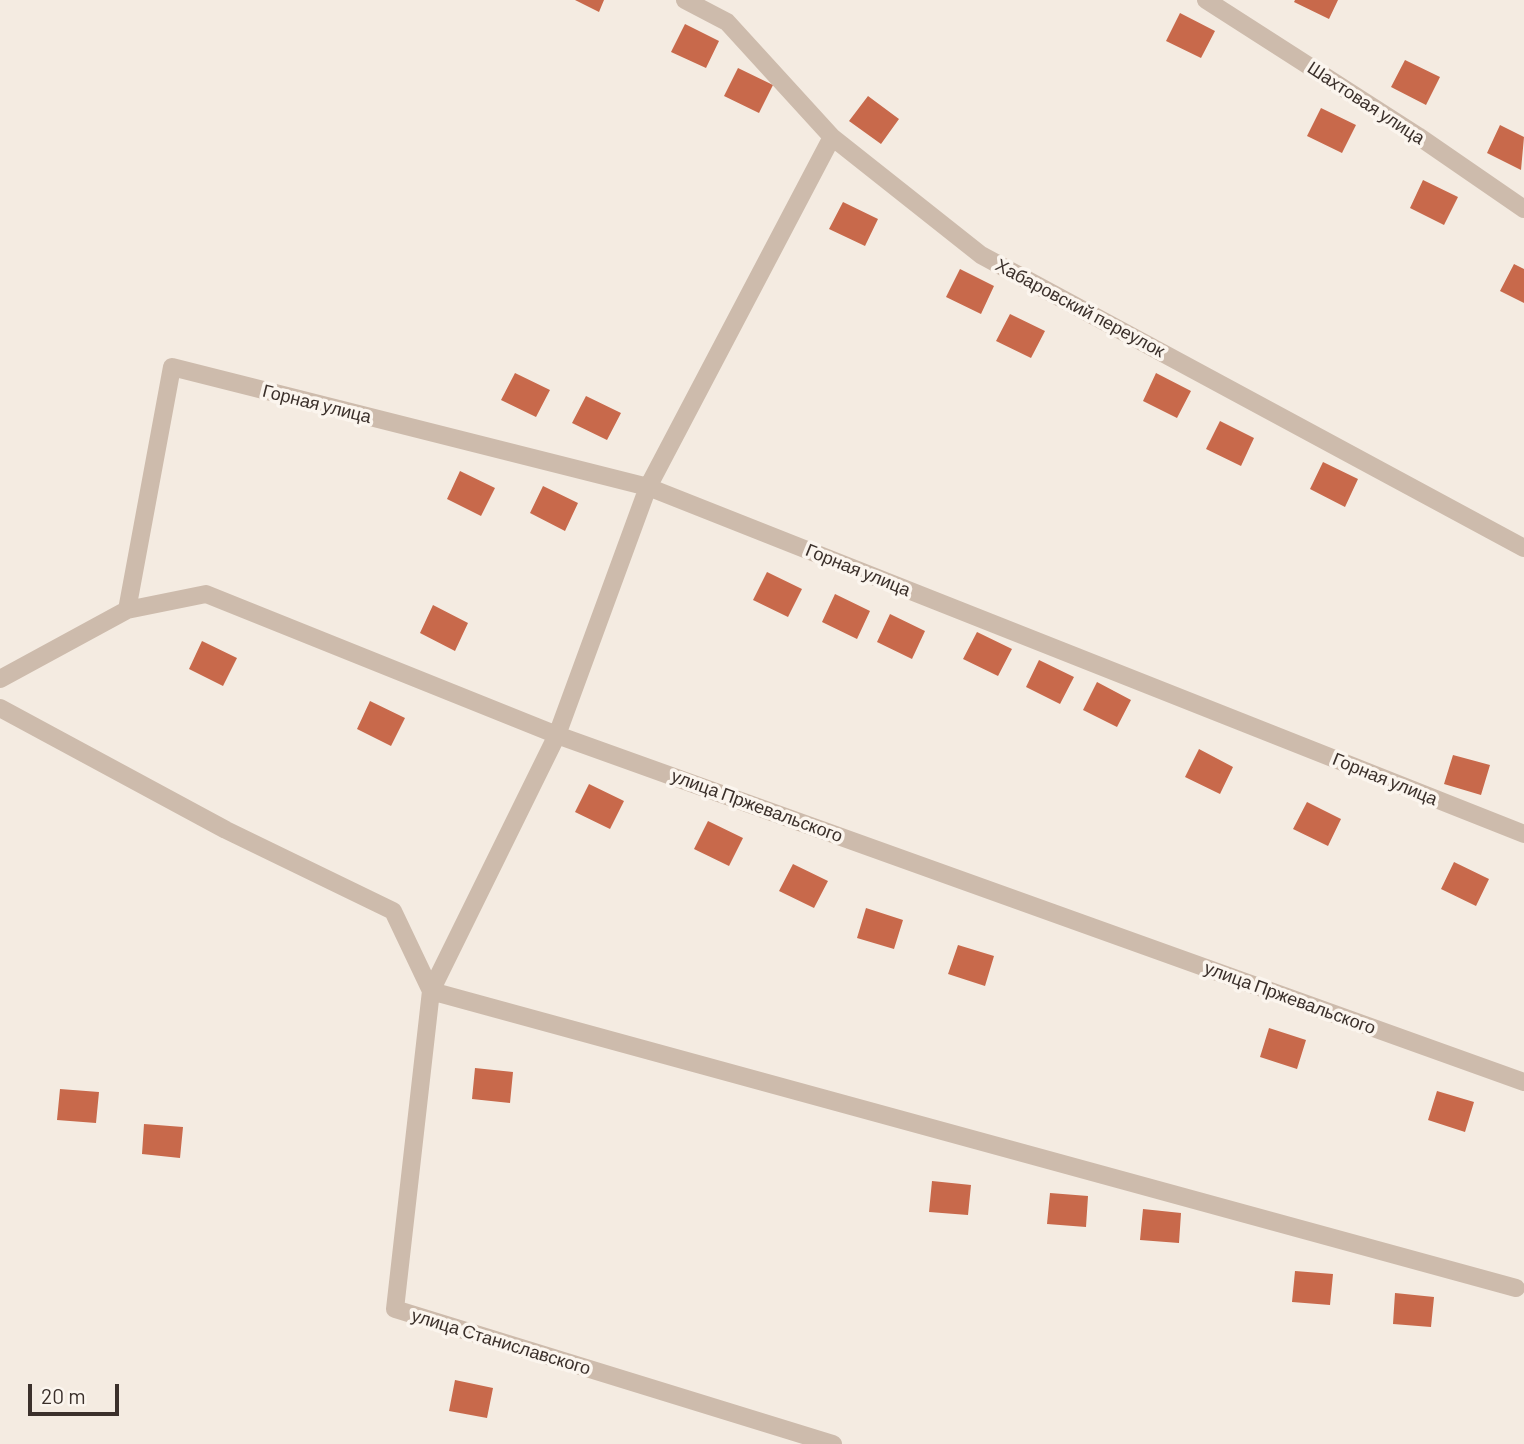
<!DOCTYPE html>
<meta charset="utf-8">
<style>
body{margin:0}
#map{position:relative;width:1524px;height:1444px;overflow:hidden;background:#f4ebe1;font-family:Barlow,sans-serif}
canvas{display:block}
.scale{position:absolute;left:28px;top:1384px;width:91px;height:32px;box-sizing:border-box;border:4px solid #3b302b;border-top:0;padding-left:9px;font-size:21px;line-height:24px;white-space:nowrap;color:#3b302b;-webkit-text-stroke:5px #fbf5ee;paint-order:stroke}
</style>
<div id="map">
<canvas width="1524" height="1444"></canvas>
<div class="scale">20 m</div>
</div>
<script>
const context = document.querySelector('canvas').getContext('2d');
context.lineJoin = 'round';
function fillPath(path, color) {
  context.fillStyle = color;
  context.fill(path, 'evenodd');
}
function poly(rows) {
  const path = new Path2D();
  for (const r of rows) {
    path.moveTo(r[0], r[1]);
    for (let i = 2; i < r.length; i += 2) path.lineTo(r[i], r[i + 1]);
  }
  return path;
}
function strokePath(path, color, width, dash) {
  context.strokeStyle = color;
  context.lineWidth = width;
  context.lineCap = dash ? 'butt' : 'round';
  context.setLineDash(dash || []);
  context.stroke(path);
}
function write(font, color, halo, rows, align = 'center') {
  context.font = font + ' Barlow,sans-serif';
  context.lineWidth = 7;
  context.setLineDash([]);
  context.textBaseline = 'middle';
  context.strokeStyle = halo;
  context.fillStyle = color;
  for (const [text, x, y, turn = 0] of rows) {
    context.save();
    context.translate(x, y);
    context.rotate((+turn || 0) * Math.PI / 180);
    context.textAlign = isNaN(turn) ? turn : align;
    if (halo) context.strokeText(text, 0, 0);
    context.fillText(text, 0, 0);
    context.restore();
  }
}
fillPath(poly([
 [575,0,604,0,599,12],
 [1295,0,1338,0,1329,19,1294,2],
 [1180,13,1215,31,1201,58,1166,41],
 [685,24,719,41,706,68,671,52],
 [1405,60,1440,77,1426,105,1391,87],
 [738,68,773,85,759,113,724,96],
 [868,96,899,119,881,144,849,121],
 [1321,108,1356,125,1342,153,1307,136],
 [1500,125,1524,137,1521,170,1487,153],
 [1423,180,1458,197,1444,225,1410,208],
 [843,202,878,219,865,246,829,229],
 [1514,264,1524,269,1524,303,1500,291],
 [960,269,994,286,981,314,946,297],
 [1010,314,1045,331,1031,358,996,341],
 [515,373,550,390,536,417,501,400],
 [1156,373,1191,391,1177,418,1143,401],
 [586,396,621,413,607,440,572,423],
 [1220,421,1254,438,1241,466,1206,449],
 [1323,462,1358,479,1345,507,1310,489],
 [460,471,495,488,481,516,447,499],
 [543,486,578,503,565,531,530,513],
 [767,572,802,589,788,617,753,600],
 [835,594,870,611,857,639,822,622],
 [433,605,468,623,455,651,420,633],
 [890,614,925,631,912,659,877,642],
 [977,632,1012,649,998,676,963,659],
 [202,641,237,658,223,686,189,669],
 [1039,660,1074,677,1060,704,1026,687],
 [1097,682,1131,700,1117,727,1083,710],
 [370,701,405,718,391,746,357,729],
 [1199,749,1233,767,1220,794,1185,777],
 [1453,755,1490,765,1481,795,1444,784],
 [589,784,624,801,610,829,575,812],
 [1307,802,1341,819,1328,846,1293,829],
 [708,821,743,838,729,866,694,849],
 [1454,862,1489,879,1476,906,1441,889],
 [793,864,828,881,814,908,779,891],
 [866,908,903,920,894,949,857,938],
 [958,945,994,956,985,986,948,974],
 [1269,1028,1306,1040,1297,1069,1260,1057],
 [475,1068,513,1072,510,1103,472,1099],
 [60,1089,99,1092,96,1123,57,1120],
 [1437,1091,1474,1102,1465,1132,1428,1120],
 [144,1124,183,1127,180,1158,142,1154],
 [932,1181,971,1185,968,1215,929,1212],
 [1050,1193,1088,1196,1086,1227,1047,1224],
 [1143,1209,1181,1213,1179,1243,1140,1240],
 [1295,1271,1333,1274,1330,1305,1292,1302],
 [1395,1293,1434,1297,1431,1327,1393,1324],
 [455,1380,493,1388,487,1418,449,1411]
]), '#c8694b');
strokePath(poly([
 [685,0,727,22,832,137,981,255,1524,548],
 [1206,0,1418,136,1524,209],
 [832,137,648,487,557,735,431,991,395,1309,833,1444],
 [127,610,172,367,648,487,1524,834],
 [0,679,127,610,206,594,557,735,1524,1082],
 [0,708,226,830,393,911,431,991,1516,1288]
]), '#cdbbac', 18);
write('18px', '#3b302b', '#fbf5ee', [
 ["Шахтовая улица",1366,103,33],
 ["Хабаровский переулок",1080,308,28],
 ["Горная улица",317,404,14],
 ["Горная улица",858,570,22],
 ["Горная улица",1385,779,22],
 ["улица Пржевальского",757,806,20],
 ["улица Пржевальского",1290,998,20],
 ["улица Станиславского",501,1342,17]
]);
</script>
